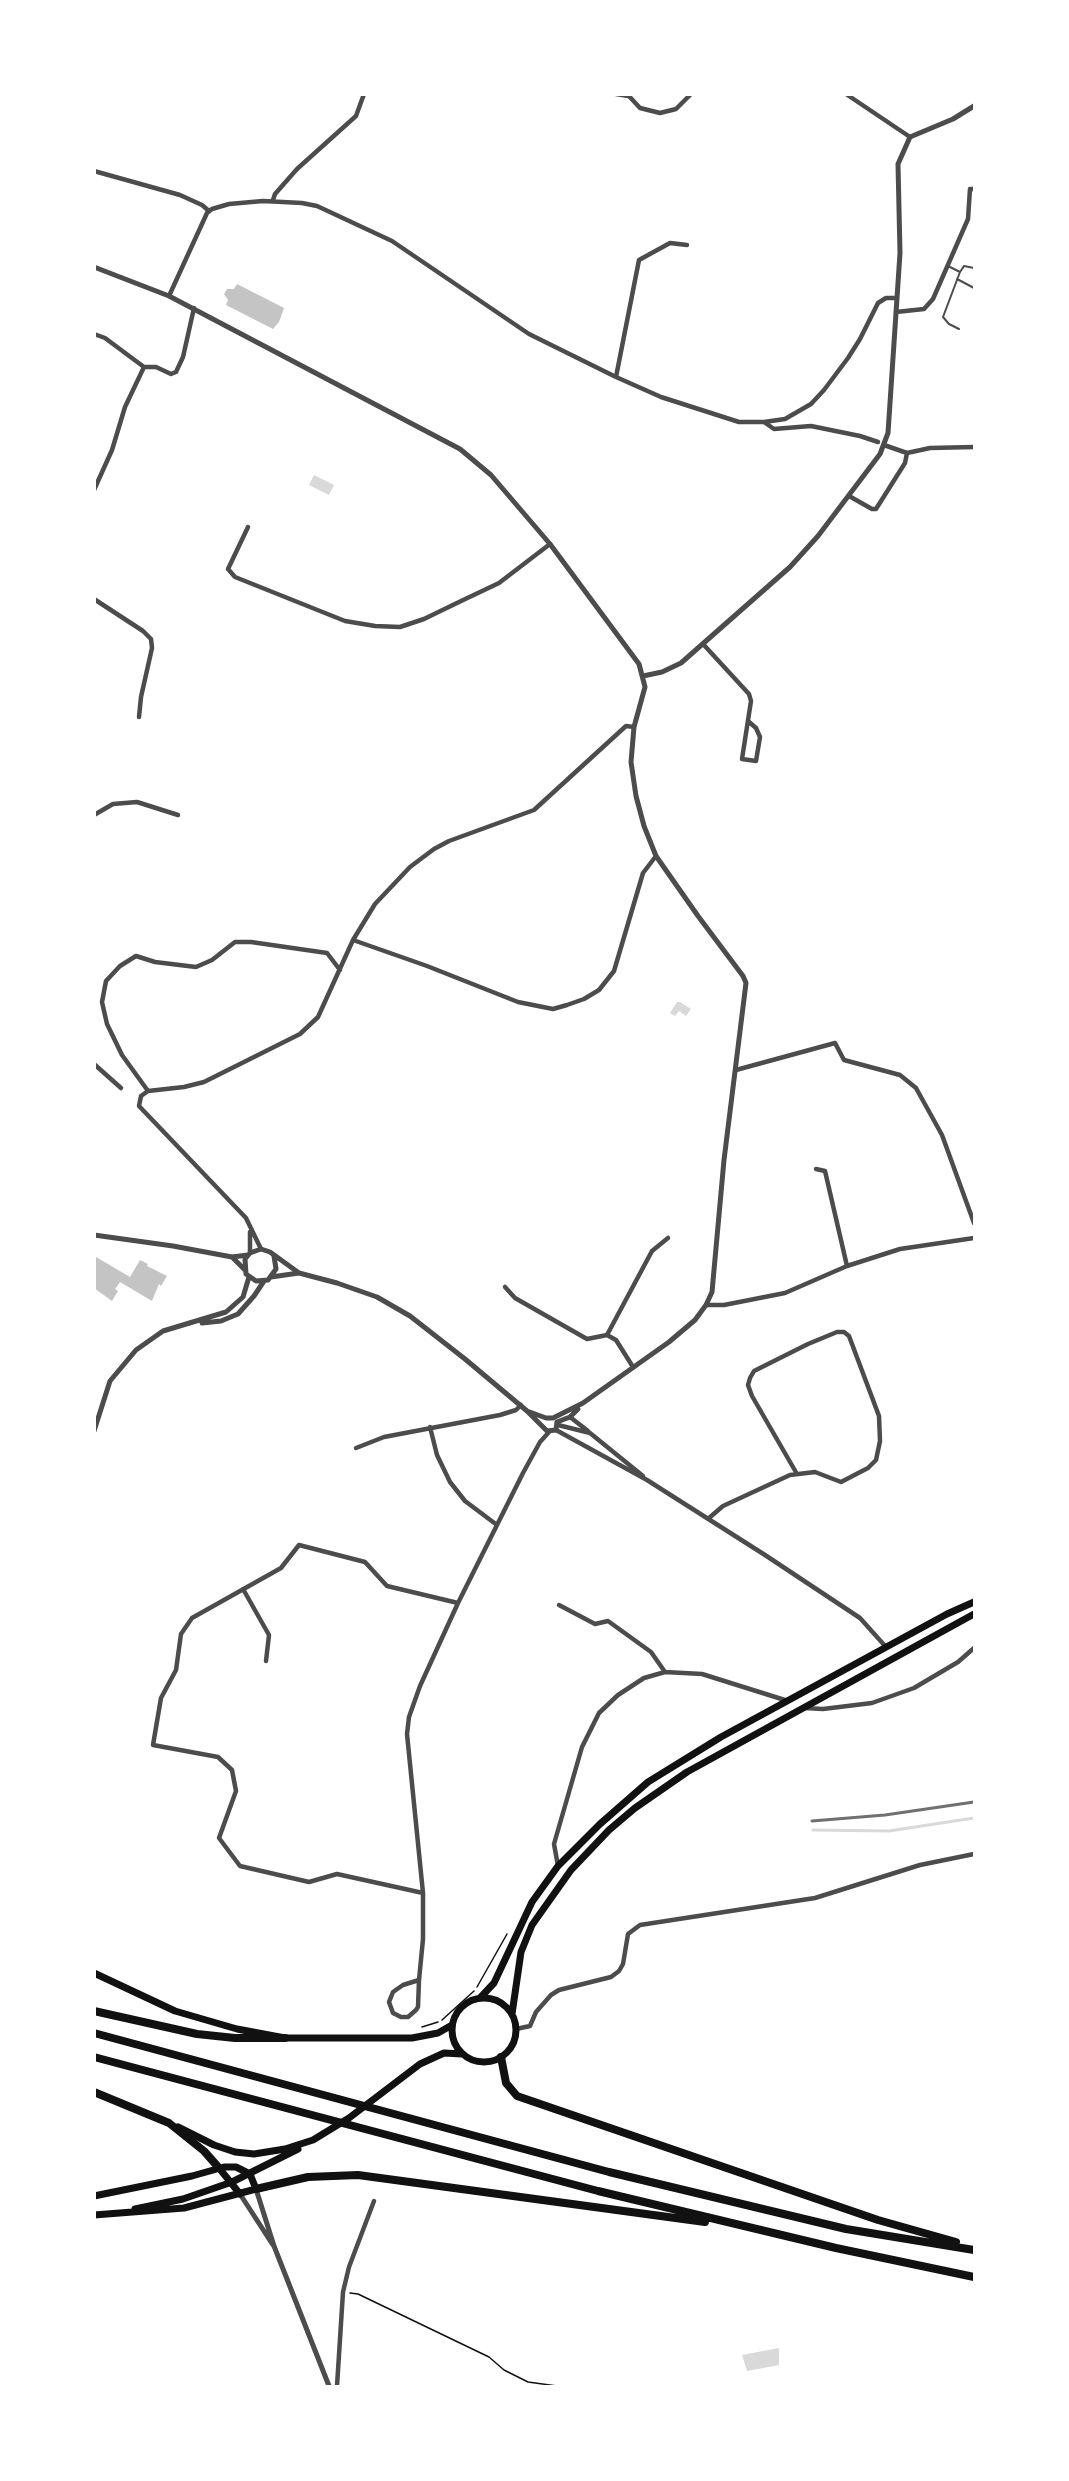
<!DOCTYPE html>
<style>
body{margin:0}
#map{position:relative;width:1069px;height:2481px;overflow:hidden;background:#fff;font-family:Overpass,sans-serif}
canvas{display:block}
.frame{position:absolute;inset:0;border:96px solid #fff;pointer-events:none}
</style>
<div id="map">
<canvas width="1069" height="2481"></canvas>
<div class="frame"></div>
</div>
<script>
const context = document.querySelector('canvas').getContext('2d');
context.lineJoin = 'round';
function fillPath(path, color) {
  context.fillStyle = color;
  context.fill(path, 'evenodd');
}
function poly(rows) {
  const path = new Path2D();
  for (const r of rows) {
    if (r.length === 3) {
      path.moveTo(r[0] + r[2], r[1]);
      path.arc(r[0], r[1], r[2], 0, 2 * Math.PI);
      continue;
    }
    path.moveTo(r[0], r[1]);
    for (let i = 2; i < r.length; i += 2) path.lineTo(r[i], r[i + 1]);
  }
  return path;
}
function strokePath(path, color, width, dash) {
  context.strokeStyle = color;
  context.lineWidth = width;
  context.lineCap = dash ? 'butt' : 'round';
  context.setLineDash(dash || []);
  context.stroke(path);
}
fillPath(poly([
 [314,475,334,485,329,495,309,485],
 [677,1002,680,1002,691,1009,686,1016,679,1011,675,1016,670,1013],
 [779,2348,779,2365,747,2371,742,2355]
]), '#d9d9d9');
strokePath(poly([
 [813,1830,889,1831,974,1818]
]), '#d9d9d9', 3);
fillPath(poly([
 [237,284,284,308,279,322,273,329,226,305,228,300,224,294,227,289,234,289],
 [96,1257,130,1277,140,1260,148,1264,147,1266,167,1276,161,1286,159,1284,152,1301,120,1282,115,1289,118,1291,112,1301,94,1288,94,1261]
]), '#c4c4c4');
strokePath(poly([
 [477,1987,507,1934],
 [442,2020,474,1991],
 [422,2027,438,2022],
 [350,2293,358,2294,489,2357,504,2370,528,2382,557,2386]
]), '#111', 1.5);
strokePath(poly([
 [948,266,960,272,943,317,949,324,959,329],
 [960,272,964,266,974,268],
 [957,279,974,288]
]), '#4c4c4c', 2);
strokePath(poly([
 [616,94,628,96],
 [627,94,640,108,660,113,676,109,691,94],
 [846,94,910,137],
 [94,171,180,195,202,205,209,211],
 [273,200,275,194,297,169,356,116,364,94],
 [169,296,207,213,212,209,229,204,263,201,302,203,317,206,392,241,529,334,616,377,661,397,739,422,764,422,785,419,811,404,824,390,848,358,860,339,878,303,886,298,897,298],
 [896,312,924,309,933,299,968,219,970,189,974,189],
 [94,334,105,338,144,367],
 [144,367,156,367,171,374,176,372,183,357,194,308],
 [616,377,639,260,670,243,687,245],
 [764,422,774,429,811,426,860,436,878,442],
 [884,445,907,453,930,448,974,447],
 [94,490,112,450,125,407,144,367],
 [849,496,872,509,876,509,905,463,907,453],
 [248,527,228,569,235,577,345,621,375,626,400,627,424,619,459,602,499,583,550,544],
 [94,599,143,631,151,639,152,648,141,697,139,717],
 [703,644,749,694,751,701,742,759,756,761,760,737,756,728,748,721],
 [94,815,113,804,137,802,178,815],
 [353,940,427,966,518,1002,553,1009,567,1005,584,999,599,990,614,971,643,873,656,856],
 [94,1064,121,1088],
 [736,1070,835,1043,844,1060,900,1075,916,1088,942,1135,974,1223],
 [148,1091,122,1055,107,1024,102,1002,106,981,120,966,136,956,155,962,196,967,212,960,235,942,251,942,327,953,340,970],
 [816,1169,825,1171,847,1266],
 [250,1232,250,1253],
 [261,1249,246,1218,139,1106,141,1096,148,1091,184,1087,204,1082,300,1034,318,1017,353,940,375,904,410,867,434,849,449,841,534,810,626,726,634,727],
 [505,1287,515,1298,587,1339,607,1335,616,1340,633,1367],
 [706,1305,724,1305,785,1293,847,1266,900,1249,974,1238],
 [607,1335,652,1251,668,1238],
 [570,1417,588,1431],
 [558,1425,590,1433,643,1476],
 [430,1427,437,1455,450,1482,465,1501,497,1525],
 [556,1430,647,1480,765,1555,860,1618,886,1647],
 [356,1448,384,1437,500,1415,516,1410,521,1405],
 [709,1518,723,1506,790,1475,815,1472,841,1482,868,1468,876,1460,880,1441,879,1416,849,1336,844,1332,837,1332,808,1344,754,1371,750,1378,748,1385,752,1396,797,1474],
 [243,1589,269,1635,266,1661],
 [559,1605,595,1624,608,1621,651,1652,665,1672],
 [804,1708,823,1709,872,1703,914,1688,958,1662,974,1648],
 [558,1866,554,1844,582,1747,599,1713,618,1695,644,1678,665,1672,702,1674,788,1701],
 [423,1893,337,1874,309,1882,240,1866,219,1838,236,1791,232,1770,218,1757,153,1745,161,1698,176,1670,181,1634,192,1618,281,1568,299,1545,365,1562,387,1586,458,1603],
 [419,1980,418,2007,416,2010,408,2017,401,2017,393,2013,389,2002,393,1992,403,1985,419,1980,423,1939,423,1893,407,1734,409,1717,420,1686,458,1603,523,1473,540,1442,549,1432],
 [516,2029,530,2026,536,2012,551,1995,559,1990,611,1977,619,1971,623,1964,628,1934,640,1925,815,1898,920,1865,974,1854],
 [337,2386,343,2292,349,2267,374,2201]
]), '#4c4c4c', 4.5);
strokePath(poly([
 [94,267,169,296,460,449,491,475,550,544,639,664,645,687,634,727,631,762,636,796,644,826,656,856,698,916,743,976,746,983,724,1160,712,1292,706,1305,695,1320,669,1342,583,1403,553,1418,546,1418,527,1411],
 [643,676,662,672,681,663,790,567,818,536,880,454,888,433,900,253,898,164,910,137,953,119,974,106],
 [94,1235,173,1246,232,1257,248,1255],
 [274,1256,276,1269,268,1280,256,1281,246,1274,245,1259,250,1253,261,1249,270,1252,299,1273,337,1283,377,1297,410,1316,465,1359,527,1411,547,1431,556,1430,557,1422],
 [232,1257,245,1270],
 [271,1277,299,1273],
 [202,1323,221,1321,238,1314,254,1296,264,1281],
 [557,1422,570,1417,578,1409],
 [94,1431,110,1381,136,1350,163,1331,226,1312,243,1297,249,1277],
 [256,2189,274,2246,329,2386],
 [240,2194,273,2245]
]), '#4c4c4c', 5);
strokePath(poly([
 [94,1973,175,2011,237,2029,285,2038,412,2038,438,2033,452,2025],
 [484,2030,32],
 [480,1998,494,1983,532,1902,558,1866,600,1824,648,1782,721,1737,947,1614,974,1602],
 [512,2014,521,1952,532,1925,571,1870,609,1830,635,1808,687,1772,974,1614],
 [178,2127,214,2145,235,2152,254,2154,285,2149,313,2140,349,2118,420,2064,444,2053,462,2054],
 [219,2168,240,2194],
 [94,2196,192,2176,224,2167,236,2167,250,2174,256,2189,184,2208,94,2215],
 [135,2209,183,2199,232,2182,298,2149]
]), '#111', 7);
strokePath(poly([
 [94,2011,197,2034,235,2038,285,2038],
 [94,2092,169,2123,204,2151,219,2168]
]), '#111', 8);
strokePath(poly([
 [94,2033,609,2172,846,2229,974,2250],
 [94,2057,598,2191,836,2248,974,2277],
 [501,2057,506,2083,517,2096,878,2220,956,2242],
 [256,2189,308,2177,358,2175,705,2222]
]), '#111', 8);
strokePath(poly([
 [812,1821,885,1815,974,1802]
]), '#707070', 3);
</script>
